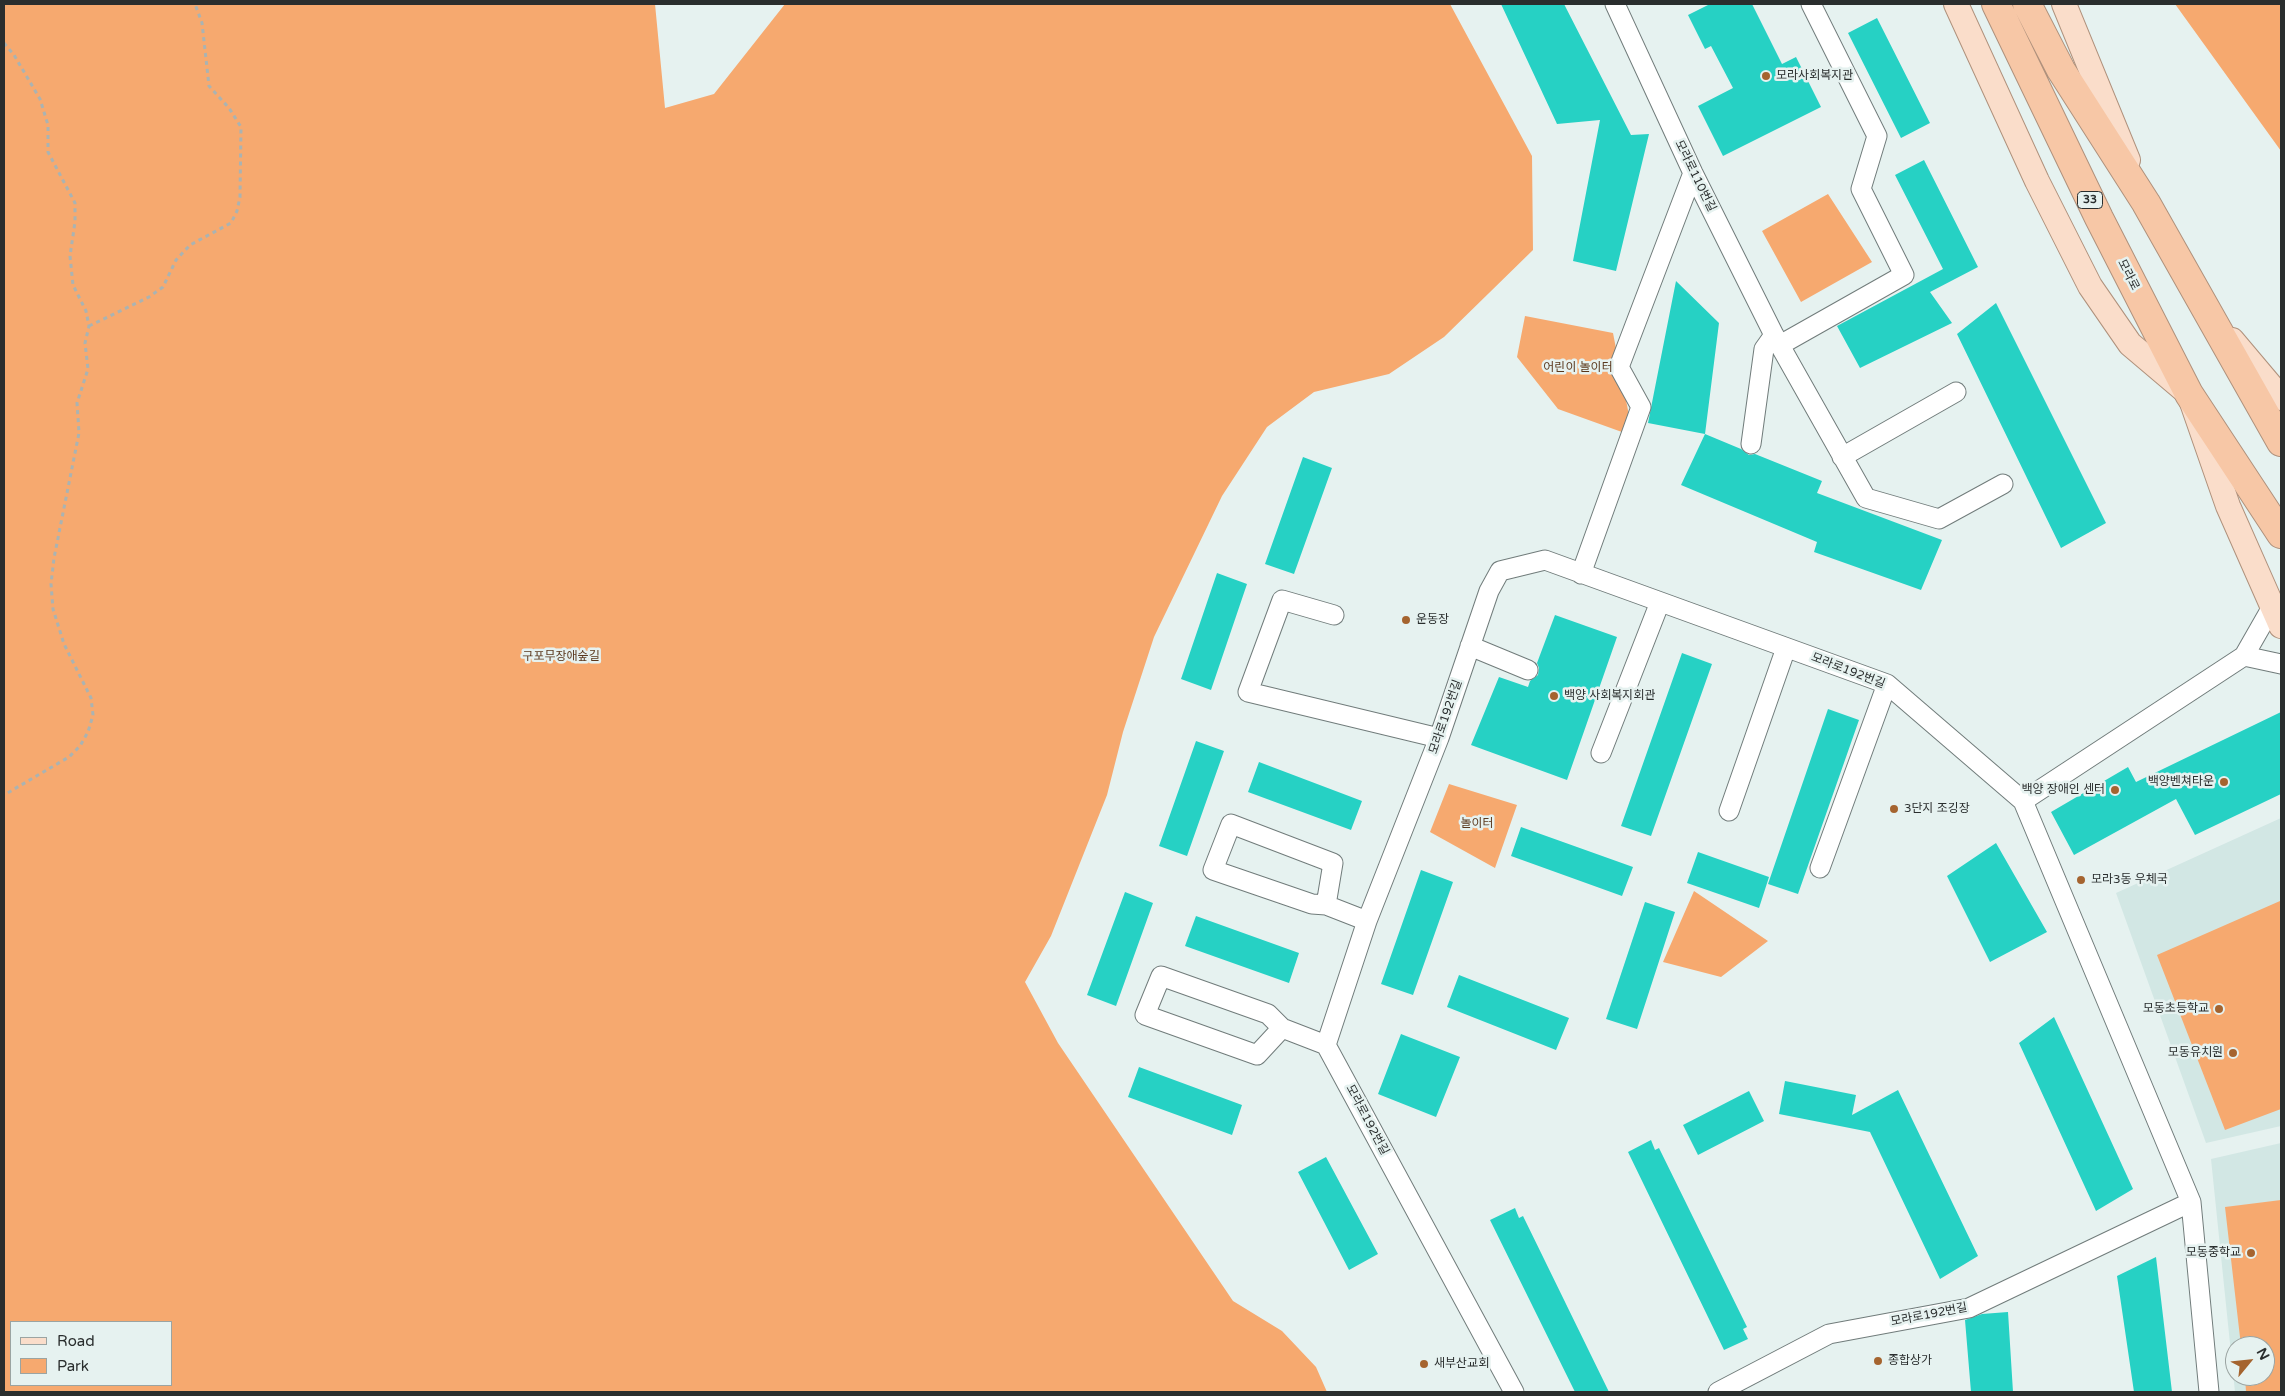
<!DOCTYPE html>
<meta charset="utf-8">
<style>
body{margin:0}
#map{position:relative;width:2285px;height:1396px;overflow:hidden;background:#e6f2f0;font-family:"Varela Round",sans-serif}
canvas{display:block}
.frame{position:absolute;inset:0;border:5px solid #2a2e2e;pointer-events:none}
.legend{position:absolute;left:10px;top:1321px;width:162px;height:65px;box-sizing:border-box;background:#e6f2f0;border:1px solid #9ba4a2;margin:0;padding:6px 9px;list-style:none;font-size:15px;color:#2a2e2e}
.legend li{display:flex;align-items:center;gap:10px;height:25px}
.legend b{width:25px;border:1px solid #9ba4a2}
.north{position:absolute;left:2225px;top:1336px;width:50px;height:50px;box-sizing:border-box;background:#e6f2f0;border:1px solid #9ba4a2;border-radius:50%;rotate:62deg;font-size:14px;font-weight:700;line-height:20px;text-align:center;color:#2a2e2e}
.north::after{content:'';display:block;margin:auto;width:18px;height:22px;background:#a5642f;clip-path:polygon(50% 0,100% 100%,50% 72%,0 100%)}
</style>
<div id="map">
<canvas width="2285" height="1396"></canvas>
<div class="frame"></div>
<ul class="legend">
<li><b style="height:6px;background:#faddca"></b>Road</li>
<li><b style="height:14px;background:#f6a96f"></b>Park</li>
</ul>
<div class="north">N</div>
</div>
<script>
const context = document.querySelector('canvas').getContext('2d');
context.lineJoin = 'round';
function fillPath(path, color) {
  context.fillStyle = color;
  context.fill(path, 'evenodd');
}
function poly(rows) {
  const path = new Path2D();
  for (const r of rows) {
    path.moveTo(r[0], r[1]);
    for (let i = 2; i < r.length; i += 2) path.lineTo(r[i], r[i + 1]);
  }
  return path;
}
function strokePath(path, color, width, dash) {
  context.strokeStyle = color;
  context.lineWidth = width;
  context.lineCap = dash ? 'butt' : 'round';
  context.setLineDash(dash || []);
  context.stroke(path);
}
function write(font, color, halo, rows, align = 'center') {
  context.font = font + ' "Varela Round","Noto Sans KR",sans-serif';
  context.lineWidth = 5;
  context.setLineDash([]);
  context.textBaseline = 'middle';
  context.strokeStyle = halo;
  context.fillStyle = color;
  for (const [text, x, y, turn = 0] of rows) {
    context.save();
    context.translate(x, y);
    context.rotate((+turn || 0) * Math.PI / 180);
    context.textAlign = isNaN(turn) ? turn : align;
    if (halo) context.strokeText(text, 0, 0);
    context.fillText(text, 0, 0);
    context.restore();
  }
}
fillPath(poly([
 [2281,818,2281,1126,2206,1143,2116,893],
 [2281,1143,2281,1392,2235,1392,2211,1159],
 [2235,1346,2265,1346,2265,1376,2235,1376]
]), '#d2e7e4');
fillPath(poly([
 [4,4,655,4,665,108,714,94,785,4,1450,4,1532,156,1533,250,1444,337,1389,374,1314,392,1267,427,1222,496,1154,637,1123,732,1107,795,1051,936,1025,982,1058,1043,1233,1301,1282,1331,1316,1367,1327,1392,4,1392],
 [171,1322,171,1385,11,1385,11,1322],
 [2175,4,2281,4,2281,151],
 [1828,194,1872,262,1801,302,1762,231],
 [1525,316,1613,333,1633,436,1558,409,1517,357],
 [1449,784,1517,805,1495,868,1430,832],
 [1694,891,1768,941,1721,977,1663,962],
 [2280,901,2281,1109,2225,1130,2157,955],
 [2281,1200,2281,1392,2246,1392,2245,1376,2265,1376,2265,1346,2241,1346,2225,1207]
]), '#f6a96f');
fillPath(poly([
 [1501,4,1564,4,1631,135,1649,134,1616,271,1573,261,1600,120,1557,124],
 [1710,4,1752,4,1782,64,1796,57,1821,107,1723,156,1698,106,1733,88,1711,46,1705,49,1688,15],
 [1877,18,1930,123,1901,138,1848,33],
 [1924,160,1978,267,1930,292,1952,323,1860,368,1837,326,1943,269,1895,175],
 [1676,281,1719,323,1705,434,1648,423],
 [1996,303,2106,523,2061,548,1957,334],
 [1705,434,1741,449,1749,455,1755,454,1822,481,1817,493,1942,540,1921,590,1814,552,1817,542,1681,485],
 [1303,457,1332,468,1294,574,1265,564],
 [1217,573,1247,584,1211,690,1181,679],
 [1555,615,1617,637,1567,780,1471,745,1499,677,1528,687,1530,681,1538,675,1539,668,1537,663],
 [1682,653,1712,664,1651,836,1621,826],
 [1828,709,1859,720,1798,894,1768,884],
 [2281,712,2281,794,2195,835,2176,799,2074,855,2051,812,2128,767,2136,782],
 [1196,741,1224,751,1187,856,1159,846],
 [1259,762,1362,801,1351,830,1248,792],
 [1521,827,1633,867,1622,896,1511,856],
 [1996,843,2047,932,1990,962,1947,876],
 [1698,852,1769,877,1759,908,1687,883],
 [1421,870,1453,882,1413,995,1381,984],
 [1125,892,1153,903,1116,1006,1087,995],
 [1645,902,1675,912,1637,1029,1606,1019],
 [1196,916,1299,953,1289,983,1185,946],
 [1459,975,1569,1018,1556,1050,1447,1007],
 [2054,1017,2133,1189,2096,1211,2019,1043],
 [1401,1034,1460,1057,1436,1117,1378,1094],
 [1139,1067,1242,1105,1232,1135,1128,1097],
 [1785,1081,1856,1095,1852,1115,1898,1090,1978,1256,1940,1279,1870,1132,1779,1114],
 [1749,1091,1764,1121,1698,1155,1683,1125],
 [1651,1140,1655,1150,1659,1148,1747,1327,1743,1329,1748,1339,1724,1350,1628,1152],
 [1326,1157,1378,1254,1349,1270,1298,1172],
 [1515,1208,1519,1218,1523,1216,1609,1392,1575,1392,1490,1220],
 [2156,1257,2172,1392,2134,1392,2117,1276],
 [2008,1312,2013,1392,1971,1392,1965,1320,1982,1314]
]), '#26d1c4');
const minor = poly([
 [1615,4,1693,173,1774,335,1866,498,1939,519,2003,484],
 [1780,345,1904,275,1861,189,1877,136,1811,4],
 [1751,444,1764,349,1774,335],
 [1842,457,1956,392],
 [1581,574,1641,407,1619,367,1693,173],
 [1334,615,1282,600,1248,692,1439,738],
 [1470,646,1528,670],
 [2244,656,2281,664],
 [1601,753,1660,602],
 [2023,801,2244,656,2272,607],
 [1729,811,1786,648],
 [1820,868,1887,684],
 [1326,905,1333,863,1231,824,1213,870,1312,904,1326,905,1367,921],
 [1282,1028,1268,1014,1161,976,1145,1015,1257,1055,1282,1028,1326,1045],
 [2191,1202,2209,1392],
 [1514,1392,1326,1045,1367,921,1439,738,1489,591,1500,571,1545,560,1887,684,2023,801,2191,1202,1969,1308,1829,1334,1718,1392]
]);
const major = poly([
 [1956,4,2037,181,2090,286,2130,344,2189,394,2228,506,2281,626],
 [2064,4,2128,160],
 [2232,340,2281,398]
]);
const highway = poly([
 [1996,4,2099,218,2189,394,2281,534],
 [2027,4,2061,70,2146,203,2281,442]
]);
strokePath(minor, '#717c7b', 21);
strokePath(major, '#af917c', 26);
strokePath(highway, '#af917c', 30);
strokePath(poly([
 [4,43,14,55,40,99,48,125,48,152,75,203,75,222,70,256,73,285,86,311,89,326,85,343,88,369,77,403,79,433,54,558,51,584,53,609,64,644,91,698,93,715,88,732,80,746,69,757,4,795],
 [89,326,149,297,163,287,176,260,190,245,231,223,237,211,240,197,241,127,229,108,209,86,202,23,195,4]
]), '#aab3b2', 3, [4, 4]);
strokePath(minor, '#fff', 19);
strokePath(major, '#faddca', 24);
strokePath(highway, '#f7c7a6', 28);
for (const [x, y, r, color] of [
 [1766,76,5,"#a5642f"],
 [1406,620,5,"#a5642f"],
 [1554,696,5,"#a5642f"],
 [2224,782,5,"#a5642f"],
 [2115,790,5,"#a5642f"],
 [1894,809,5,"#a5642f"],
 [2081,880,5,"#a5642f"],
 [2219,1009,5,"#a5642f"],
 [2233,1053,5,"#a5642f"],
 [2251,1253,5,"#a5642f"],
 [1878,1361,5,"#a5642f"],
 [1424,1364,5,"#a5642f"]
]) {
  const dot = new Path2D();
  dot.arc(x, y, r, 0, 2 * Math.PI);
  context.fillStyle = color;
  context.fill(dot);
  strokePath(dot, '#e6f2f0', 2);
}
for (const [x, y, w] of [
 [2090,200,25]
]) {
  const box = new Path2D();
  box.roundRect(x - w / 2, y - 8.5, w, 17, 4);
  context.fillStyle = '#e6f2f0';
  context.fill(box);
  strokePath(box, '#2a2e2e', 1);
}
write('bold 11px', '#2a2e2e', null, [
 ["33",2090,200]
]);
write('12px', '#2a2e2e', '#e6f2f0', [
 ["모라사회복지관",1776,76],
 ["운동장",1416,620],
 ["백양 사회복지회관",1564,696],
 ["백양벤쳐타운",2214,782,"right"],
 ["백양 장애인 센터",2105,790,"right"],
 ["3단지 조깅장",1904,809],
 ["모라3동 우체국",2091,880],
 ["모동초등학교",2209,1009,"right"],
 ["모동유치원",2223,1053,"right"],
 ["모동중학교",2241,1253,"right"],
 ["종합상가",1888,1361],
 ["새부산교회",1434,1364]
], 'left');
write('12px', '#2a2e2e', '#e6f2f0', [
 ["모라로110번길",1695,176,64],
 ["모라로",2128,275,63],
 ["모라로192번길",1848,671,21],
 ["모라로192번길",1446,717,-71],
 ["모라로192번길",1367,1120,62],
 ["모라로192번길",1929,1315,-11]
]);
write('12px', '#5a381d', '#e6f2f0', [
 ["어린이 놀이터",1578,368],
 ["구포무장애숲길",561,657],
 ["놀이터",1477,824]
]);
</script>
